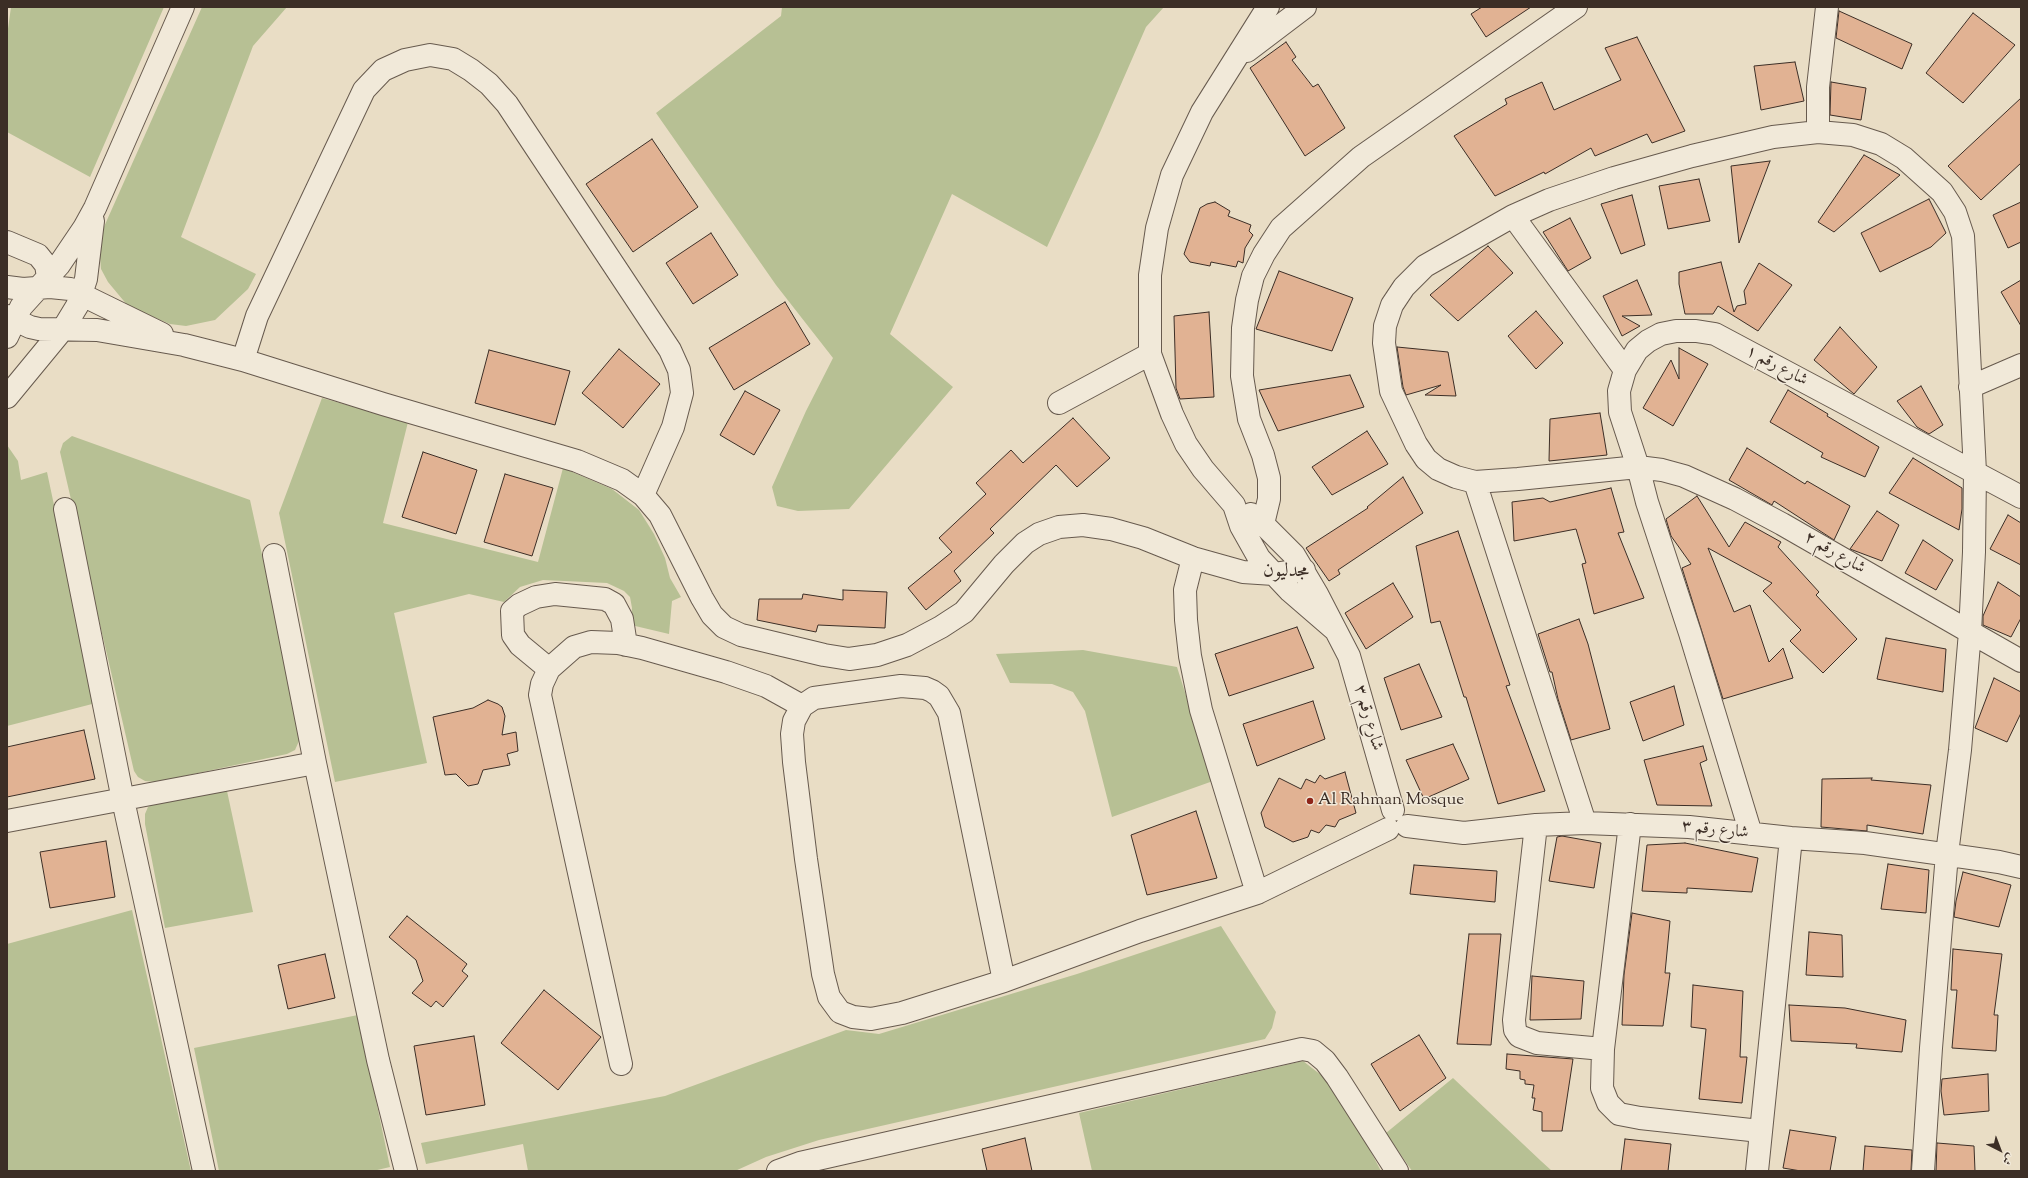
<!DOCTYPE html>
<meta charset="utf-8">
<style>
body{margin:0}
#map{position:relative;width:2028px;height:1178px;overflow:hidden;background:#e9ddc5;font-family:"Sorts Mill Goudy",Amiri,serif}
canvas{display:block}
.frame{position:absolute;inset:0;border:8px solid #3c2e26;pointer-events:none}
.north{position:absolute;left:1980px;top:1130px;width:40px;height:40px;-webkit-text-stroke:3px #f1e9d9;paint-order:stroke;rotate:138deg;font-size:11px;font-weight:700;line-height:16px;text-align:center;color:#3c2e26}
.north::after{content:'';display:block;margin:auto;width:14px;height:18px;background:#3c2e26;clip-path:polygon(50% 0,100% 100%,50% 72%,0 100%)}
</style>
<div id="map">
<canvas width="2028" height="1178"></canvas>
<div class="frame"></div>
<div class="north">ش</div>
</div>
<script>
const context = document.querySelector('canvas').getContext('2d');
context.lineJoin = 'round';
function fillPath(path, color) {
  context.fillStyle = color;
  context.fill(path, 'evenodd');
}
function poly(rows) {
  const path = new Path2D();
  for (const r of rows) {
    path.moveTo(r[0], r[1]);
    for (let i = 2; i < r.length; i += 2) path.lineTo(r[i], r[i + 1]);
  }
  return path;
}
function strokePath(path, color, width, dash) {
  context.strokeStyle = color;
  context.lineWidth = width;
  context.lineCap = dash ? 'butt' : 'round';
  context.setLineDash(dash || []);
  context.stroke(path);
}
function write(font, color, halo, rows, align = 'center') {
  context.font = font + ' "Sorts Mill Goudy",Amiri,serif';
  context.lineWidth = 3;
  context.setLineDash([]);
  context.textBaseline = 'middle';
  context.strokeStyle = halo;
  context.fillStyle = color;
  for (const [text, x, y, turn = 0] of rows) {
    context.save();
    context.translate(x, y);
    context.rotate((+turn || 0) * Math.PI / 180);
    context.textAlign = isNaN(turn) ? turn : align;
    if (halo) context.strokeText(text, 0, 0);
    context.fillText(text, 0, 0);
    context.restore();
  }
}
fillPath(poly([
 [11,7,164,7,90,177,7,132,7,36],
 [202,7,287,7,253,46,181,237,256,274,248,289,215,320,186,326,170,324,128,306,108,282,101,269,100,257,103,229],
 [782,7,1164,7,1146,27,1098,137,1047,247,952,194,890,334,953,387,849,509,798,511,777,506,772,487,806,411,833,358,776,285,656,113,781,16],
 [322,398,408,422,383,523,538,562,563,468,612,489,639,510,654,534,665,558,670,578,681,597,672,601,669,634,631,625,632,608,630,597,624,591,607,583,543,580,520,587,504,602,469,594,394,613,427,763,335,782,279,513],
 [72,436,250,500,300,727,299,741,295,750,287,754,156,782,145,781,138,777,134,771,60,452,63,443],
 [7,445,18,461,21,480,47,472,96,703,7,726],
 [1083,650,1177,667,1213,781,1112,817,1085,711,1073,692,1052,684,1010,683,996,654],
 [227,791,253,912,165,928,145,824,145,814,148,807,158,802],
 [132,910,191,1171,7,1171,7,944],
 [1221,926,1276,1012,1272,1028,1265,1039,819,1140,766,1157,735,1171,528,1171,523,1144,426,1164,421,1143,665,1096,846,1030,879,1034,1077,974],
 [358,1015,390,1167,373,1171,219,1171,194,1048],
 [1303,1061,1321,1075,1344,1101,1381,1171,1092,1171,1079,1113],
 [1453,1078,1541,1161,1552,1171,1412,1171,1386,1133]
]), '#b7c094');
const building = poly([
 [1482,7,1531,7,1486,37,1471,14,1482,7],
 [1839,11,1912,44,1902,69,1836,38,1839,11],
 [1973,13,2015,45,1963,103,1926,73,1973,13],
 [1637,37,1685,131,1652,143,1647,134,1595,156,1591,148,1545,174,1544,172,1495,196,1454,136,1507,104,1505,99,1542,82,1554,110,1621,80,1605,48,1637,37],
 [1286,42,1296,57,1292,60,1313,87,1318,84,1345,128,1305,156,1250,68,1286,42],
 [1795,62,1804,101,1761,110,1754,66,1795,62],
 [1831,82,1866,88,1861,120,1830,115,1831,82],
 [2021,98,2021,163,1981,200,1948,166,2021,98],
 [652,139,698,207,633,252,586,184,652,139],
 [1864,155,1900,175,1834,232,1818,222,1864,155],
 [1770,161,1739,243,1731,166,1770,161],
 [1699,179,1710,221,1668,229,1659,186,1699,179],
 [1632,195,1645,245,1621,254,1601,204,1632,195],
 [1929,199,1946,233,1931,247,1880,272,1861,233,1929,199],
 [1215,202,1230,211,1228,216,1251,225,1249,231,1253,235,1245,248,1243,263,1238,261,1236,267,1211,262,1210,266,1190,262,1184,254,1200,208,1207,204,1215,202],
 [2021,202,2021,242,2008,248,1993,215,2021,202],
 [1570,218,1591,258,1568,271,1543,232,1570,218],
 [711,233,738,275,693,304,666,263,711,233],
 [1488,246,1513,273,1458,321,1430,295,1488,246],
 [1721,262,1734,312,1737,306,1746,304,1744,291,1759,263,1792,285,1758,331,1718,306,1713,314,1685,314,1679,284,1679,272,1721,262],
 [1279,271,1353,298,1332,351,1256,329,1279,271],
 [1637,280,1652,315,1622,316,1640,326,1622,336,1603,296,1637,280],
 [2021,280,2021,326,2001,292,2021,280],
 [785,302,810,344,734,390,709,348,785,302],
 [1536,311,1563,343,1536,369,1508,336,1536,311],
 [1209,312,1214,397,1180,399,1176,388,1174,316,1209,312],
 [1840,327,1877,367,1854,394,1814,360,1840,327],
 [1397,347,1448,352,1456,396,1425,395,1441,385,1406,395,1403,387,1397,347],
 [1679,348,1708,364,1673,426,1643,408,1671,360,1679,379,1679,348],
 [619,349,660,384,623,428,582,393,619,349],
 [489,350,570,371,555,425,475,403,489,350],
 [1350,375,1364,407,1278,431,1259,390,1350,375],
 [1921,386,1943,425,1929,434,1917,427,1897,401,1921,386],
 [1788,390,1828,414,1827,416,1879,447,1865,477,1821,457,1823,453,1770,422,1788,390],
 [745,391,780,410,754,455,720,435,745,391],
 [1600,413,1607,455,1549,461,1550,419,1600,413],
 [1073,418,1110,458,1077,487,1056,465,990,529,994,533,954,571,961,581,926,610,908,588,952,552,939,538,986,494,976,483,1011,450,1023,463,1073,418],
 [1367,431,1388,464,1332,495,1312,467,1367,431],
 [1747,448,1805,484,1807,481,1850,506,1834,540,1774,501,1772,505,1729,480,1747,448],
 [423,452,477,470,456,534,402,517,423,452],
 [1913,458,1962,488,1962,509,1959,530,1889,493,1913,458],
 [505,474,553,488,532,556,484,542,505,474],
 [1403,477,1423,513,1338,570,1340,574,1329,581,1306,548,1368,508,1367,507,1403,477],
 [1611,488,1624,532,1618,533,1644,598,1594,614,1582,564,1586,563,1576,529,1514,541,1512,502,1543,498,1550,502,1611,488],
 [1697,496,1729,547,1745,522,1781,542,1778,547,1819,592,1816,595,1857,639,1823,673,1790,641,1801,630,1763,591,1772,583,1708,548,1734,612,1750,605,1769,662,1783,648,1793,678,1723,699,1682,568,1691,564,1671,536,1666,519,1697,496],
 [1877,511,1899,525,1882,561,1850,549,1877,511],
 [2008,515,2021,523,2021,565,1990,549,2008,515],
 [1458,531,1510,685,1506,686,1545,791,1498,804,1466,697,1464,697,1440,621,1431,623,1416,546,1458,531],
 [1923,540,1953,560,1936,590,1905,573,1923,540],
 [1998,582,2021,597,2021,618,2011,637,1983,625,1983,616,1998,582],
 [1393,583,1413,617,1366,649,1345,613,1393,583],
 [843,590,887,592,885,628,818,625,816,632,757,620,759,599,802,599,803,594,843,600,843,590],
 [1579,619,1588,644,1610,729,1571,740,1558,699,1552,672,1550,672,1538,634,1579,619],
 [1297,627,1314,668,1229,696,1215,654,1297,627],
 [1886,638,1946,649,1943,692,1877,679,1886,638],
 [1419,664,1442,717,1401,730,1384,678,1419,664],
 [1994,678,2021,692,2021,713,2007,742,1975,728,1994,678],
 [1674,686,1684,725,1643,741,1630,702,1674,686],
 [488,700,498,704,502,707,505,716,502,735,516,732,518,751,507,754,510,765,483,770,478,784,468,786,456,774,445,775,433,717,473,708,488,700],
 [1313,701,1325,739,1257,766,1243,724,1313,701],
 [84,730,95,779,7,797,7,747,84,730],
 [1453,744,1469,779,1424,799,1406,760,1453,744],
 [1703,746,1707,760,1700,763,1712,806,1657,805,1644,760,1703,746],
 [1345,772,1356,813,1339,820,1335,827,1326,825,1319,833,1311,830,1308,837,1293,842,1265,827,1261,813,1279,778,1301,789,1306,779,1315,783,1320,775,1325,779,1345,772],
 [1872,778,1871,780,1931,785,1923,834,1867,825,1867,831,1821,827,1822,779,1872,778],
 [1196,811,1217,878,1147,895,1131,835,1196,811],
 [1562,836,1601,843,1594,888,1549,881,1557,837,1562,836],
 [106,841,115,897,50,908,40,852,106,841],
 [1685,843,1758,858,1752,892,1687,888,1687,893,1642,891,1647,845,1685,843],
 [1888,864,1929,870,1926,913,1881,909,1888,864],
 [1414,865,1497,871,1495,902,1410,894,1414,865],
 [1963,872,2011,885,1999,927,1954,917,1956,901,1963,872],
 [1632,913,1670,921,1665,973,1670,973,1663,1026,1622,1025,1624,975,1632,913],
 [407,916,467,964,462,971,468,976,443,1007,436,1001,431,1007,412,993,423,981,416,960,389,937,407,916],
 [1809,932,1842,935,1843,977,1806,975,1809,932],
 [1469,934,1501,934,1491,1045,1457,1044,1469,934],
 [1953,949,2002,954,1994,1015,1998,1015,1996,1051,1952,1048,1957,990,1951,990,1953,949],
 [325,954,335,998,288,1009,278,965,325,954],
 [1532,976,1584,981,1581,1019,1530,1020,1532,976],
 [1693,985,1743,991,1740,1057,1747,1057,1742,1103,1699,1099,1706,1029,1691,1027,1693,985],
 [544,990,601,1037,558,1090,501,1043,544,990],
 [1789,1005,1845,1008,1906,1020,1902,1052,1856,1048,1857,1044,1791,1041,1789,1005],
 [1419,1035,1446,1078,1400,1111,1371,1064,1419,1035],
 [474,1036,485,1105,426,1115,414,1046,474,1036],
 [1507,1054,1573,1059,1562,1131,1542,1131,1542,1112,1533,1110,1535,1098,1532,1098,1534,1085,1525,1084,1525,1080,1520,1079,1520,1071,1506,1069,1507,1054],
 [1988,1074,1989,1111,1944,1115,1941,1091,1942,1079,1988,1074],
 [1790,1130,1836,1137,1830,1171,1801,1171,1783,1168,1790,1130],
 [1025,1138,1032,1171,987,1171,982,1149,1025,1138],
 [1625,1139,1671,1144,1668,1171,1621,1171,1625,1139],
 [1937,1143,1974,1146,1975,1171,1936,1171,1937,1143],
 [1865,1146,1912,1150,1911,1171,1863,1171,1865,1146]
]);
fillPath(building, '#e1b293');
strokePath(building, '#3c2e26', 1);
const minor = poly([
 [1268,7,1202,112,1172,175,1157,228,1150,275,1150,354,1172,414,1186,444,1203,469,1234,505,1241,526,1259,558,1290,591,1334,629],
 [1247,51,1305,7],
 [1818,132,1818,87,1827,7],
 [1513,216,1625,370],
 [7,242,38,255,46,265,48,277],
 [7,287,23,289,50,287,70,289,162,334],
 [7,316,30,327,39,329,97,330,184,345,243,360,383,404,577,461,622,480,643,495,660,515,702,598,712,615,724,627,741,635,824,655,849,659,877,655,907,645,941,627,964,612,1004,564,1025,543,1039,534,1059,527,1083,525,1111,529,1143,538,1193,558,1243,572,1274,574,1304,570],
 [7,337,21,307,59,265,84,228,95,208,183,7],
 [243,360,257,316,364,90,383,70,405,60,430,55,453,59,471,70,489,84,507,104,670,350,679,370,682,393,673,427,643,495],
 [1970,387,2021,365],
 [7,397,63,329,77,306,86,279,93,221],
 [1059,403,1150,354],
 [1475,482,1585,823],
 [65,509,123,800,204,1171],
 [1251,514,1263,524,1294,555,1317,594,1349,656,1393,810],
 [1263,524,1269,499,1269,478,1263,455,1249,419,1242,376,1243,328,1247,300,1253,276,1264,254,1281,228,1361,157,1576,7],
 [274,555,315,763,378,1060,406,1171],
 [1193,558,1185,590,1186,620,1190,656,1201,710,1257,893],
 [549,669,520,645,513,635,512,611,519,605,536,597,555,594,605,599,614,604,622,619,626,645],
 [901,686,925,688,932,691,939,696,949,713,1004,981,902,1013,871,1019,853,1017,840,1012,829,997,823,974,806,859,794,762,792,734,794,721,802,706,814,698,901,686],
 [7,821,315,763],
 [1630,824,1603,1049,1602,1088,1608,1103,1619,1114,1640,1118,1760,1131],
 [1536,825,1514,1020,1515,1030,1519,1036,1537,1043,1603,1049],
 [1407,826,1464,833,1536,825,1585,823,1689,827,1791,838,1865,843,1999,862,2021,867],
 [1751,834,1690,633,1647,502,1638,467,1620,412,1619,391,1625,370,1637,350,1648,341,1661,334,1676,331,1696,331,1715,334,2021,497],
 [1004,981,1140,931,1257,893,1388,829],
 [621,1064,540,695,542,684,549,669,574,647,591,642,618,643,642,648,726,672,766,686,802,706],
 [778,1171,800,1163,1302,1049,1313,1051,1325,1061,1337,1077,1397,1171],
 [1757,1171,1791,838],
 [1923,1171,1931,1048,1947,854,1960,750,1970,632,1974,552,1975,472,1965,272,1963,236,1955,212,1942,192,1904,158,1881,144,1853,135,1818,132,1773,137,1692,156,1614,178,1549,200,1513,216,1425,266,1404,287,1392,305,1385,326,1384,343,1391,391,1416,444,1426,459,1438,469,1456,477,1475,482,1518,479,1638,467,1662,470,1684,476,1735,499,1782,524,1970,632,2021,661]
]);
strokePath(minor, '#675a4e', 24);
strokePath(minor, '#f1e9d9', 22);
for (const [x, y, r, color] of [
 [1310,801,4,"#8f2418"]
]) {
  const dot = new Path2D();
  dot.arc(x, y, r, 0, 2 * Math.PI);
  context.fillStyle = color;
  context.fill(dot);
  strokePath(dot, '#f1e9d9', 1.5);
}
write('17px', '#3c2e26', '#f1e9d9', [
 ["شارع رقم ١",1776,367,28],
 ["شارع رقم ٢",1834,554,30],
 ["شارع رقم ٣",1367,718,74],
 ["شارع رقم ٣",1715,831,6]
]);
write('17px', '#3c2e26', '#f1e9d9', [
 ["Al Rahman Mosque",1318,801]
], 'left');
write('19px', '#3c2e26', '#f1e9d9', [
 ["مجدليون",1286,573]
]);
</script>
